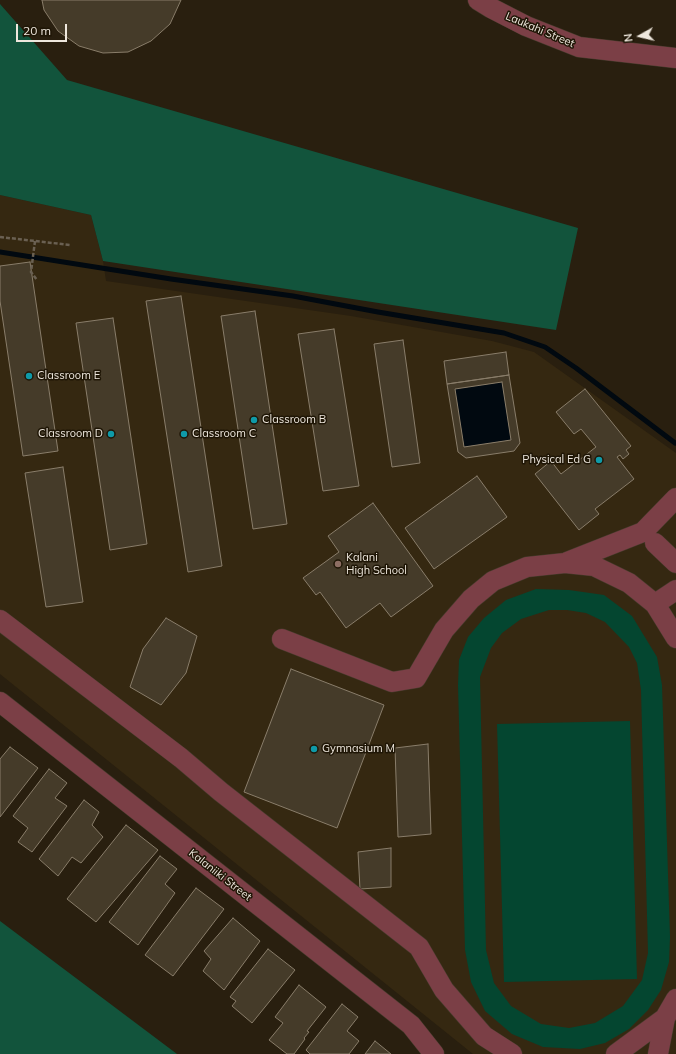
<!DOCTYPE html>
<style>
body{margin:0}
#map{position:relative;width:676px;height:1054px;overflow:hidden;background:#291f0f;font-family:Mulish,sans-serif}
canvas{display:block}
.north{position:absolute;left:620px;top:16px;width:40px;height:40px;-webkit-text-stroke:3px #1f1606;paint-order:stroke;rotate:262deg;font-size:11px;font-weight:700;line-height:16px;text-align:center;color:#eee7dd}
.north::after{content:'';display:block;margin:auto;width:14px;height:18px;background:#eee7dd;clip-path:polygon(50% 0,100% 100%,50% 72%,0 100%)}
.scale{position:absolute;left:16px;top:24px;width:51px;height:18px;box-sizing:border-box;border:2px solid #eee7dd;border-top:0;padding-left:5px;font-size:12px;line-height:14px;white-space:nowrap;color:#eee7dd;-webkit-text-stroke:3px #1f1606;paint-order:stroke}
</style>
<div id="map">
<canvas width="676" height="1054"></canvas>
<div class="north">N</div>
<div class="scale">20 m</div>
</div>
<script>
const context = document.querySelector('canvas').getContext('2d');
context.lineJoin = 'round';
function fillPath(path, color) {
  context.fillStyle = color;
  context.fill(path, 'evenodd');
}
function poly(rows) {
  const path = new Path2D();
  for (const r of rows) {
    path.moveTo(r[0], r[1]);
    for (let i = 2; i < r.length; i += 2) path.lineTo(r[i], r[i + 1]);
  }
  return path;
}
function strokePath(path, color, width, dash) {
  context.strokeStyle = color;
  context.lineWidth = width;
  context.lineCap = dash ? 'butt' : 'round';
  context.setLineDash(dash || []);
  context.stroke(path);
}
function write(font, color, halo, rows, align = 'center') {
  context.font = font + ' Mulish,sans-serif';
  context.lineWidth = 3;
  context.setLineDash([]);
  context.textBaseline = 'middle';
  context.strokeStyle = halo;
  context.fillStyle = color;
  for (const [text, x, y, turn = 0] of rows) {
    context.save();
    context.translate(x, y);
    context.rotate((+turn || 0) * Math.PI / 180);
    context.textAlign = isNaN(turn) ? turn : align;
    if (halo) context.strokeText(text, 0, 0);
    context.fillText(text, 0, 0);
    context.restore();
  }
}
fillPath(poly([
 [0,195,91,215,103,261,106,281,351,316,492,341,534,352,676,453,676,1054,473,1054,0,674]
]), '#352811');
fillPath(poly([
 [536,589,569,590,604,595,632,616,657,657,662,685,670,937,669,962,661,990,648,1010,629,1029,605,1043,580,1049,543,1047,512,1034,485,1011,471,982,465,950,458,685,459,660,468,637,484,618,506,600],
 [549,610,567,610,586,613,605,622,629,647,637,663,641,690,648,953,642,980,623,1006,595,1023,569,1028,541,1024,511,1006,494,983,486,950,480,677,491,648,502,633,521,619],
 [630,721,637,979,504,982,497,724]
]), '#044630');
fillPath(poly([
 [0,4,67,80,578,228,556,330,103,261,91,215,0,195],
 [0,921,177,1054,0,1054]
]), '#12543c');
fillPath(poly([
 [502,382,511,440,464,447,455,389]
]), '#010910');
strokePath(poly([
 [0,252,171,279,293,296,378,312,504,333,545,347,576,368,675,443]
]), '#010910', 5);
const building = poly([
 [42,0,181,0,170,24,151,41,128,52,103,53,79,46,58,31,44,10,42,0],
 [30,262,58,451,23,456,0,301,0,266,30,262],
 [181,296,222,566,188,572,146,301,181,296],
 [255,311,287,524,253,529,221,316,255,311],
 [113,318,147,544,110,550,76,323,113,318],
 [334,329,359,486,323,491,298,334,334,329],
 [403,340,420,463,392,467,374,344,403,340],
 [506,352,509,375,447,384,444,361,506,352],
 [509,375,520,443,514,451,466,458,458,452,447,384,509,375],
 [502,382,511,440,464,447,455,389,502,382],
 [585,389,631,446,626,450,629,454,623,459,620,455,617,457,634,479,595,509,599,514,579,530,535,474,551,461,561,474,596,447,581,429,574,434,556,412,585,389],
 [63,467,83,602,46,607,25,473,63,467],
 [477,476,507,517,434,569,405,528,477,476],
 [373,503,433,586,391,617,380,603,346,628,320,592,316,595,303,578,339,552,328,536,373,503],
 [166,618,197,636,186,673,161,705,130,687,143,649,166,618],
 [291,669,384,705,337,828,244,792,291,669],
 [428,744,431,834,398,837,395,748,428,744],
 [10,747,38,768,0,817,0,759,10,747],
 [49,769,67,783,55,798,67,806,32,852,18,842,28,828,13,816,49,769],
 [84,800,99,812,92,825,103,837,81,863,72,857,58,876,39,859,84,800],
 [126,825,158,850,96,922,67,899,126,825],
 [391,848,391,887,360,889,358,852,391,848],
 [160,856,177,869,165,884,175,893,138,945,109,922,160,856],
 [196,888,224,909,173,976,145,955,196,888],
 [233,918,260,941,224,990,203,971,211,959,204,951,233,918],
 [268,949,295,970,252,1023,232,1006,236,1001,230,997,268,949],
 [299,985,326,1007,307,1031,309,1032,304,1038,305,1039,294,1054,287,1054,269,1040,283,1023,275,1017,299,985],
 [342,1004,358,1017,347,1031,359,1041,349,1054,310,1054,306,1050,342,1004],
 [375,1041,391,1054,365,1054,375,1041]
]);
fillPath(building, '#453b29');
strokePath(building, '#897d6a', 1);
const minor = poly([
 [478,0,491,8,526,26,579,47,676,58],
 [655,543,676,563],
 [567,562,643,532,676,498],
 [655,604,676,590],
 [0,620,181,758,221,792,419,947,444,990,484,1036,512,1054],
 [282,639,392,682,416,678,444,630,471,599,493,581,527,567,565,563,594,566,629,583,655,604,676,638],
 [0,702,411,1025,434,1054],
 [616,1054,665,1018],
 [658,1054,665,1018,676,999]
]);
strokePath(minor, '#453b2c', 21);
strokePath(poly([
 [0,237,70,245],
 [35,241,31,272,37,280]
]), '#6a6052', 2.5, [4, 2]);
strokePath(minor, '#7b3f46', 20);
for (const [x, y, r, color] of [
 [29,376,4,"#0f9aa8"],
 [254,420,4,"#0f9aa8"],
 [111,434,4,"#0f9aa8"],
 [184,434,4,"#0f9aa8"],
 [599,460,4,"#0f9aa8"],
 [338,564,4,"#8d6e63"],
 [314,749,4,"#0f9aa8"]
]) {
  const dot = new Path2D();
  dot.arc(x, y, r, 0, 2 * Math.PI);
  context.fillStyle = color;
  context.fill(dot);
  strokePath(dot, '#1f1606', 1.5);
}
write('11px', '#eee7dd', '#1f1606', [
 ["Laukahi Street",540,30,23],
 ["Kalaniiki Street",220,875,38]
]);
write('11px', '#eee7dd', '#1f1606', [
 ["Classroom E",37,376],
 ["Classroom B",262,420],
 ["Classroom D",103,434,"right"],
 ["Classroom C",192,434],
 ["Physical Ed G",591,460,"right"],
 ["Kalani",346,558],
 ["High School",346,571],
 ["Gymnasium M",322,749]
], 'left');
</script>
